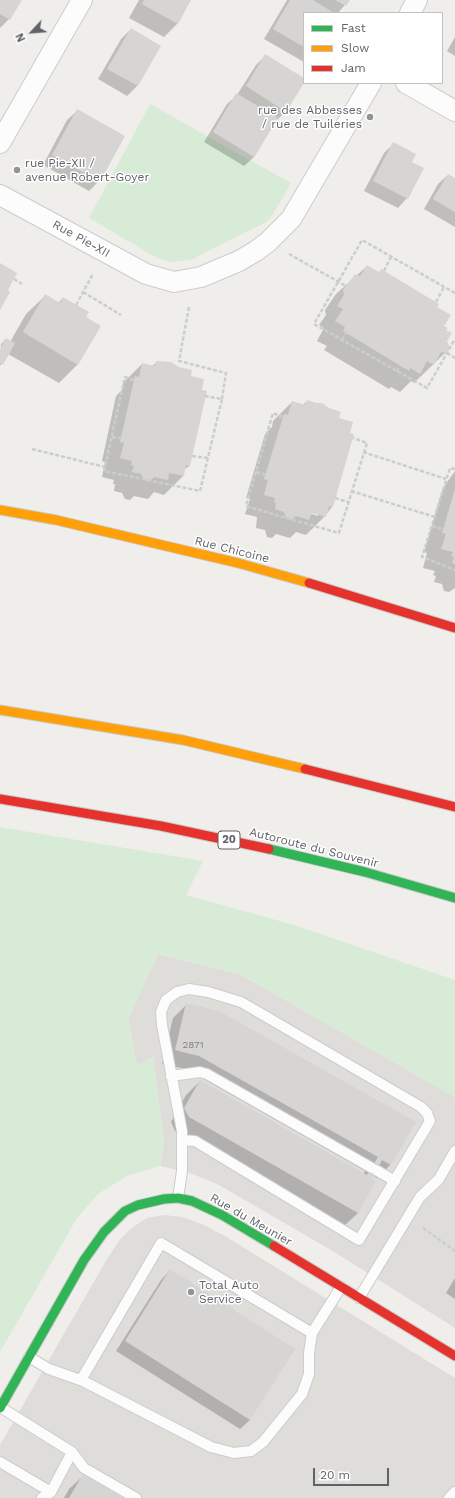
<!DOCTYPE html>
<style>
body{margin:0}
#map{position:relative;width:455px;height:1498px;overflow:hidden;background:#efeeea;font-family:"Work Sans",sans-serif}
canvas{display:block}
.legend{position:absolute;left:303px;top:12px;width:140px;height:72px;box-sizing:border-box;background:#fff;border:1px solid #bfc1c3;margin:0;padding:5px 7px;list-style:none;font-size:12px;color:#5f6368}
.legend li{display:flex;align-items:center;gap:8px;height:20px}
.legend b{width:20px;border:1px solid #bfc1c3}
.north{position:absolute;left:12px;top:12px;width:40px;height:40px;-webkit-text-stroke:3px #fff;paint-order:stroke;rotate:244deg;font-size:11px;font-weight:700;line-height:16px;text-align:center;color:#5f6368}
.north::after{content:'';display:block;margin:auto;width:14px;height:18px;background:#5f6368;clip-path:polygon(50% 0,100% 100%,50% 72%,0 100%)}
.scale{position:absolute;left:313px;top:1468px;width:76px;height:18px;box-sizing:border-box;border:2px solid #5f6368;border-top:0;padding-left:5px;font-size:12px;line-height:14px;white-space:nowrap;color:#5f6368;-webkit-text-stroke:3px #fff;paint-order:stroke}
</style>
<div id="map">
<canvas width="455" height="1498"></canvas>
<ul class="legend">
<li><b style="height:5px;background:#30b455"></b>Fast</li>
<li><b style="height:5px;background:#ff9f0a"></b>Slow</li>
<li><b style="height:5px;background:#e5322d"></b>Jam</li>
</ul>
<div class="north">N</div>
<div class="scale">20 m</div>
</div>
<script>
const context = document.querySelector('canvas').getContext('2d');
context.lineJoin = 'round';
function fillPath(path, color) {
  context.fillStyle = color;
  context.fill(path, 'evenodd');
}
function poly(rows) {
  const path = new Path2D();
  for (const r of rows) {
    path.moveTo(r[0], r[1]);
    for (let i = 2; i < r.length; i += 2) path.lineTo(r[i], r[i + 1]);
  }
  return path;
}
function strokePath(path, color, width, dash) {
  context.strokeStyle = color;
  context.lineWidth = width;
  context.lineCap = dash ? 'butt' : 'round';
  context.setLineDash(dash || []);
  context.stroke(path);
}
function write(font, color, halo, rows, align = 'center') {
  context.font = font + ' "Work Sans",sans-serif';
  context.lineWidth = 3;
  context.setLineDash([]);
  context.textBaseline = 'middle';
  context.strokeStyle = halo;
  context.fillStyle = color;
  for (const [text, x, y, turn = 0] of rows) {
    context.save();
    context.translate(x, y);
    context.rotate((+turn || 0) * Math.PI / 180);
    context.textAlign = isNaN(turn) ? turn : align;
    if (halo) context.strokeText(text, 0, 0);
    context.fillText(text, 0, 0);
    context.restore();
  }
}
fillPath(poly([
 [158,954,240,974,455,1097,455,1328,336,1253,219,1185,190,1173,160,1166,164,1142,153,1057,137,1065,128,1019],
 [165,1215,182,1217,202,1224,225,1236,455,1378,455,1498,0,1498,0,1445,107,1259,121,1238,133,1227,147,1218]
]), '#dfddda');
fillPath(poly([
 [150,104,291,183,272,216,266,222,191,260,169,262,157,258,89,218],
 [0,827,203,861,186,895,294,925,455,980,455,1097,240,974,158,954,128,1019,137,1065,153,1057,164,1142,160,1166,127,1176,99,1193,77,1218,0,1352]
]), '#d8ebd6');
fillPath(poly([
 [0,0,21,0,9,19,0,28],
 [139,0,190,0,177,24,164,37,129,18],
 [287,0,349,0,338,13,304,13,304,62,264,39],
 [131,29,160,46,137,86,127,96,98,79,121,39],
 [455,37,455,56,447,51],
 [266,55,304,79,304,81,286,111,276,121,254,157,244,166,204,142,227,104,237,95,256,65],
 [77,111,99,181,89,191,43,165,67,120],
 [393,144,411,163,407,198,398,208,364,191,384,153],
 [448,175,455,179,455,227,424,209,438,184],
 [367,266,436,308,443,326,446,352,414,383,411,381,400,392,391,387,389,389,324,350,327,346,317,341,324,328,319,325,326,315,325,310,336,294],
 [45,296,58,303,63,298,78,364,59,383,8,354,0,366,1,344,6,339,10,342,26,314],
 [157,362,189,377,201,391,205,392,189,466,184,470,183,476,164,495,154,492,148,499,134,496,130,500,125,499,122,493,114,491,115,484,113,484,114,480,102,477,105,462,102,461,116,396,122,390,123,383,142,364,152,366],
 [307,401,338,418,349,433,353,435,332,507,325,516,306,535,296,532,290,538,276,534,272,538,267,537,265,530,256,528,257,517,245,514,250,499,246,498,265,434,272,427,273,421,292,402,303,405],
 [306,512,318,514,318,516],
 [455,471,455,588,449,592,444,591,442,584,434,582,436,576,433,575,435,571,423,568,427,553,424,552,443,488],
 [187,1004,391,1164,377,1178,372,1175,358,1213,344,1226,175,1131,171,1122,186,1095,200,1081,363,1174,365,1171,186,1069,162,1064,173,1018],
 [170,1270,250,1420,240,1429,116,1351,161,1280],
 [455,1278,455,1299,446,1293],
 [83,1476,122,1498,64,1498,69,1489]
]), '#0003');
fillPath(poly([
 [0,0,22,0,10,20,0,14],
 [144,0,191,0,178,24,142,4],
 [290,0,313,0,334,13,304,13,304,47,273,29],
 [335,0,350,0,346,6],
 [131,28,161,46,138,86,107,69],
 [265,54,304,78,304,83,286,112,246,86],
 [236,93,278,118,254,157,213,132],
 [77,109,125,136,100,182,52,155],
 [393,142,416,154,412,162,424,168,408,199,373,181],
 [448,174,455,178,455,212,433,199],
 [0,263,17,273,8,290,10,292,0,310],
 [367,265,379,272,381,269,439,304,437,307,451,315,444,326,448,328,446,330,452,333,447,341,450,348,447,353,441,352,434,365,427,361,420,374,410,368,409,371,343,331,345,327,335,321,343,309,337,306,344,295,343,290,355,274,360,276],
 [45,294,60,303,63,297,89,312,86,317,101,326,78,365,23,332],
 [6,338,15,343,3,365,0,363,0,349],
 [156,361,171,362,179,367,192,370,191,376,204,379,202,390,207,391,190,466,186,465,184,476,169,473,168,480,154,477,150,482,144,480,141,474,132,472,134,466,131,465,132,461,120,458,124,443,120,442,135,376,139,377,142,363,155,366],
 [307,400,317,403,322,403,329,408,341,412,339,418,353,422,350,433,354,434,333,507,329,506,326,517,312,513,309,520,296,516,292,520,286,518,284,512,275,509,276,503,274,502,275,498,264,495,268,480,264,479,284,414,288,415,292,401,305,405],
 [455,489,455,564,452,563,454,557,451,556,453,552,441,549,446,534,442,533],
 [186,1003,219,1011,416,1122,391,1165,382,1160,372,1179,376,1181,358,1213,189,1117,184,1108,200,1080,367,1175,378,1157,199,1056,175,1050],
 [170,1269,295,1349,250,1420,125,1341],
 [83,1474,124,1498,69,1498]
]), '#d6d5d3');
const lane = poly([
 [171,1076,200,1072,207,1074,372,1168],
 [376,1170,395,1181],
 [178,1198,182,1171,182,1131,162,1025,161,1012,166,1000,177,992,189,989,208,992,241,1002,421,1107,427,1113,430,1121,359,1240,195,1141,182,1140],
 [359,1298,420,1197,439,1179,455,1151],
 [29,1357,49,1369,83,1381,211,1447,234,1453,251,1451,263,1442,302,1394,309,1374,309,1353,312,1333,341,1287],
 [81,1380,161,1243,312,1333],
 [72,1452,84,1468,136,1498],
 [0,1462,51,1492,72,1452,0,1407],
 [42,1498,51,1492],
 [449,1498,455,1492]
]);
const street = poly([
 [410,13,417,0],
 [406,83,455,111],
 [0,143,82,0],
 [0,195,146,274,174,282,201,277,239,261,256,251,268,242,291,219,371,83]
]);
const fast = poly([
 [269,849,365,872,455,898],
 [0,1408,84,1260,104,1232,125,1211,138,1205,164,1199,178,1198,192,1201,222,1215,274,1246]
]);
const slow = poly([
 [0,510,56,520,238,563,309,583],
 [0,710,183,740,305,769]
]);
const jam = poly([
 [309,583,455,628],
 [305,769,455,807],
 [0,799,161,826,269,849],
 [274,1246,455,1356]
]);
strokePath(lane, '#cbcccc', 12);
strokePath(street, '#cbcccc', 22);
strokePath(fast, '#cacacb', 11);
strokePath(slow, '#cacacb', 11);
strokePath(jam, '#cacacb', 11);
strokePath(poly([
 [289,254,346,286],
 [384,271,391,257],
 [14,279,22,284],
 [83,292,121,315],
 [455,293,362,240,314,324,427,388,455,339],
 [436,302,444,287],
 [76,305,93,274],
 [189,307,179,361,226,373,222,399],
 [342,340,346,333],
 [447,353,455,358],
 [397,372,399,366],
 [134,380,125,377,104,471,200,491,222,399,205,396],
 [283,417,273,413,246,506,286,518,339,533,367,443,353,438],
 [112,437,121,438],
 [32,449,105,467],
 [363,452,446,479],
 [192,456,208,458],
 [455,469,450,468,422,557,455,570],
 [256,472,266,475],
 [351,491,435,517],
 [335,498,348,502],
 [432,526,443,529],
 [423,1228,455,1251]
]), '#cacfcc', 2.5, [4, 2]);
strokePath(lane, '#fdfcfc', 10);
strokePath(street, '#fdfcfc', 20);
strokePath(fast, '#30b455', 9);
strokePath(slow, '#ff9f0a', 9);
strokePath(jam, '#e5322d', 9);
for (const [x, y, r, color] of [
 [370,117,4,"#919496"],
 [17,170,4,"#919496"],
 [191,1292,4,"#919496"]
]) {
  const dot = new Path2D();
  dot.arc(x, y, r, 0, 2 * Math.PI);
  context.fillStyle = color;
  context.fill(dot);
  strokePath(dot, '#fff', 1.5);
}
write('10px', '#7e8184', null, [
 ["2871",193,1045]
]);
for (const [x, y, w] of [
 [229,840,22]
]) {
  const box = new Path2D();
  box.roundRect(x - w / 2, y - 9, w, 18, 3);
  context.fillStyle = '#fff';
  context.fill(box);
  strokePath(box, '#5f6368', 1);
}
write('bold 11px', '#5f6368', null, [
 ["20",229,840]
]);
write('12px', '#5f6368', '#fff', [
 ["rue des Abbesses",362,110,"right"],
 ["/ rue de Tuileries",362,124,"right"],
 ["rue Pie-XII /",25,163],
 ["avenue Robert-Goyer",25,177],
 ["Total Auto",199,1285],
 ["Service",199,1299]
], 'left');
write('12px', '#5f6368', '#fff', [
 ["Rue Pie-XII",81,239,29],
 ["Rue Chicoine",232,550,14],
 ["Autoroute du Souvenir",314,848,14],
 ["Rue du Meunier",251,1220,30]
]);
</script>
